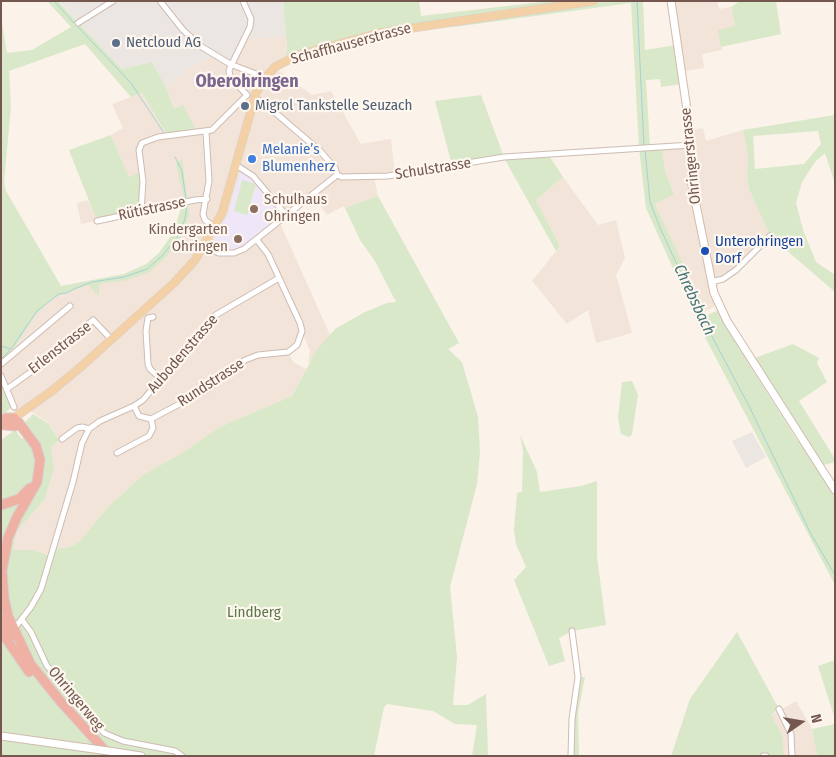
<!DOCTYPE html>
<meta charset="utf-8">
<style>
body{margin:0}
#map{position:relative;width:836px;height:757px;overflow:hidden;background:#fbf2e9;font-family:"Fira Sans Condensed",sans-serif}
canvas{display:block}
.frame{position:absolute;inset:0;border:2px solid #74584f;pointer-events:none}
.north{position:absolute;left:776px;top:697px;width:50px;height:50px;-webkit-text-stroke:4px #fef7ef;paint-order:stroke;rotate:77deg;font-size:14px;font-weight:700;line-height:20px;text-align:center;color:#74584f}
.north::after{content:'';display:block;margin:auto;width:18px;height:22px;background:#74584f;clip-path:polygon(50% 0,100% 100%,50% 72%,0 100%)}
</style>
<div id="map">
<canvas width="836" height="757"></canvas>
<div class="frame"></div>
<div class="north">N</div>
</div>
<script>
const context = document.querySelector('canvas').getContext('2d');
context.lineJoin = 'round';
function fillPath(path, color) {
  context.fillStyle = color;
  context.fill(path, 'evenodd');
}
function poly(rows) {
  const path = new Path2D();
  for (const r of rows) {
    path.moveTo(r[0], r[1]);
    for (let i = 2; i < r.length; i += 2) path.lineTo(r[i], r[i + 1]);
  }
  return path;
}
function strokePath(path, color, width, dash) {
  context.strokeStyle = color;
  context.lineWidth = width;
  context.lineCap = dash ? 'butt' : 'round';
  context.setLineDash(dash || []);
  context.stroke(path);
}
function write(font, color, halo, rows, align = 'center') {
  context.font = font + ' "Fira Sans Condensed",sans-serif';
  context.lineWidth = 4.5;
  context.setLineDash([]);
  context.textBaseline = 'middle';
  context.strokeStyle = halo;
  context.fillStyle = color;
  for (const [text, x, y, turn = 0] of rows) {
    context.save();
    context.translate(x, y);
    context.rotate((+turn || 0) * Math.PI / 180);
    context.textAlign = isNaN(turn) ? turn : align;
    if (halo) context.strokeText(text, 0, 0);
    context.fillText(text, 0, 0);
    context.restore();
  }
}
fillPath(poly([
 [675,1,717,1,719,9,731,7,735,26,719,30,722,50,702,54,704,68,685,71],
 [287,36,286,56,298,55,276,67,278,70,312,95,331,91,361,144,391,139,395,175,374,177,378,196,345,208,344,206,327,215,312,195,279,221,330,335,308,364,310,351,302,332,288,352,293,362,306,369,292,396,220,427,182,453,143,475,108,507,79,542,70,547,54,549,52,556,33,550,13,550,16,532,45,499,54,468,51,447,59,441,49,423,27,409,17,416,1,380,1,362,16,345,35,316,48,302,60,295,88,285,99,284,165,258,188,201,141,212,141,171,129,177,111,135,123,128,112,104,142,93,156,116,174,109,166,87,190,68,243,39],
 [703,128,706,141,743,130,748,155,747,177,749,189,770,236,736,270,711,282,718,305,705,311,655,204,674,193,665,171,662,147,691,145,690,130],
 [563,177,598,225,616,220,625,258,616,275,632,333,596,343,588,310,567,324,532,281,560,246,536,200],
 [88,200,97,221,81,224,77,203],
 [796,701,812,729,817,756,713,756,714,748]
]), '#f2e4d8');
fillPath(poly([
 [59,1,283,1,287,36,243,39,230,64,214,55,190,68,166,87,152,62,122,69],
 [752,432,766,457,746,468,732,441]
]), '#ece6e2');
fillPath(poly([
 [241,170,260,184,283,214,241,247,230,250,218,249,212,243,227,217]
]), '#efe6f7');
fillPath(poly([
 [47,1,58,1,122,69,152,62,166,87,174,109,183,105,197,132,168,136,142,93,131,97,85,44,9,71,11,106,4,182,6,191,61,286,124,274,146,264,159,253,173,233,184,199,176,163,182,160,189,215,183,234,165,258,149,272,127,280,99,284,99,296,88,285,60,295,48,302,35,316,16,345,1,362,1,17,7,53,32,50,71,27],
 [283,1,419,1,421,16,550,1,643,1,645,50,677,45,683,84,661,87,660,79,646,80,650,147,662,147,665,171,674,194,655,204,707,315,719,310,747,356,747,361,797,440,805,447,835,490,835,585,697,322,646,208,639,148,631,3,454,27,452,22,409,28,298,55,286,56,287,44],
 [740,1,776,1,781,34,721,47,718,30,735,26,731,7],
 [481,95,504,157,548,154,563,177,536,200,560,246,556,251,504,158,452,165,435,101],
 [835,115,835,184,825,153,815,162,802,182,796,203,803,230,816,262,835,275,835,292,770,236,749,189,747,177,748,155,743,130],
 [818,131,821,144,804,164,755,169,753,136],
 [111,135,129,177,142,171,141,212,97,221,69,150],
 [242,180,256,184,247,215,234,211],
 [378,196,459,343,448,349,462,362,478,417,480,452,477,484,450,587,457,657,453,705,468,705,486,694,488,756,472,756,477,725,455,724,433,711,387,704,384,707,374,756,1,756,1,440,15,430,22,439,30,434,23,424,33,414,49,424,59,441,51,447,54,468,45,499,16,532,13,550,33,550,51,556,54,549,70,547,79,542,108,507,143,475,182,453,220,427,292,396,316,351,335,329,365,312,387,303,396,302,375,261,360,240,345,208],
 [793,344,819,358,817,363,827,382,799,401,835,459,835,462,820,466,752,359],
 [1,380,12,407,1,416],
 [632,381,638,395,632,434,629,437,621,434,618,418,622,382],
 [520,435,537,472,540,492,581,486,597,481,597,557,606,625,572,631,559,638,565,661,549,666,514,580,526,567,516,544,514,530,517,493,522,492,523,451],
 [737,632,779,709,771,715,782,735,784,756,671,756,690,699],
 [835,660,835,719,818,666],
 [578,677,585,677,578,713,579,756,571,756,570,743],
 [835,724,835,756,817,756,812,729]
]), '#d8e8c8');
strokePath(poly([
 [54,1,74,23],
 [637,1,644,146],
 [78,27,131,83,164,133],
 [645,150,650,202,661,230,701,316,749,406,811,534,835,575],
 [175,157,182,171,186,199],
 [1,346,11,349,37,311,59,294,67,293,74,289,92,282,124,277,147,269,163,255,178,236,185,219,187,205],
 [1,359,11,349]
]), '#a6d2d4', 1);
const minor = poly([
 [160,1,183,30,202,47,230,64,256,74,264,79],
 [78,23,113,1],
 [255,98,264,103,320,151,335,168,337,175],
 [206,132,209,181,203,214,205,220,215,227],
 [236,165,253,176,286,215],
 [141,212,143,181,139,150,142,143,158,137,212,130,247,95,230,77,229,70,250,27,251,19,243,1],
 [97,221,195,200,207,199],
 [204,246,219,253,234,253,244,249,337,175,342,177,388,176,504,157,691,145],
 [711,282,723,279,736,270,770,236],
 [153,317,148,318,146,331,148,364,150,369,161,379],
 [1,364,70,306],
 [1,376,14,407],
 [7,389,53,356,93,320,111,339],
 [134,406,139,416,151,419,206,390,245,360,258,355,288,352,297,345,302,331,300,323,268,254,257,240],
 [62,439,77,428,83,427,89,429],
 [117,453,149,436,153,428,151,419],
 [22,620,31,632,47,666,104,733,123,741,175,751,182,756],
 [17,625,31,607,41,589,73,482,82,443,89,429,100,421,134,406,143,400,214,316,279,278],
 [779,709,791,734,792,756],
 [571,756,572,719,578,677,572,631],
 [763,756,766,756]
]);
const secondary = poly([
 [671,1,690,130,692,185,714,293,727,321,835,490],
 [1,736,87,748],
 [115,752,141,756]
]);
const primary = poly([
 [11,420,53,390,83,365,174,283,195,260,222,213,256,93,264,79,275,67,298,55,379,33,593,1]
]);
const motorway = poly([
 [6,418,14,418,19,423,36,446,40,460,37,482,17,517,8,538,2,571,4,598,8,616,31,665],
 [4,425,15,426],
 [1,505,19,499,30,488],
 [1,619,11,636],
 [1,631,29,672],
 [28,661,61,702,110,756]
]);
strokePath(minor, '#cebcb3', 7);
strokePath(secondary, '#d1bbb0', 9);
strokePath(primary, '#d8d0ce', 9);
strokePath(motorway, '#d8d0ce', 11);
strokePath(minor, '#fff', 5);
strokePath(secondary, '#fff', 7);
strokePath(primary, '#f4d0a7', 8);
strokePath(motorway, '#f0b1a5', 9);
const secondaryBridge = poly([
 [87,748,115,752]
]);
strokePath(secondaryBridge, '#d1bbb0', 9, []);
strokePath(secondaryBridge, '#fff', 7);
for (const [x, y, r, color] of [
 [116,43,5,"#5c6f8a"],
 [245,106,5,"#5c6f8a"],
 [252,159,5,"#3f7fe0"],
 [254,209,5,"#8d6e63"],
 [238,239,5,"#8d6e63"],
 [705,251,5,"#1a4fb4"]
]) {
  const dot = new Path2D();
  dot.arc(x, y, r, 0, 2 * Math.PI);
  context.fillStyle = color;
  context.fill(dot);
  strokePath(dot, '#fef7ef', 2);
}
write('15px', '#4e5e75', '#fef7ef', [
 ["Netcloud AG",126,43],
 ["Migrol Tankstelle Seuzach",255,106]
], 'left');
write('15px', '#74584f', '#fef7ef', [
 ["Schaffhauserstrasse",351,44,-15],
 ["Ohringerstrasse",691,156,-96],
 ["Schulstrasse",433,169,-9],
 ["Rütistrasse",152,209,-12],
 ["Erlenstrasse",60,348,-38],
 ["Aubodenstrasse",183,354,-49],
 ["Rundstrasse",211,383,-33],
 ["Ohringerweg",76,699,50]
]);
write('15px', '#366cbe', '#fef7ef', [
 ["Melanie’s",262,150],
 ["Blumenherz",262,167]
], 'left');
write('15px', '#785e54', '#fef7ef', [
 ["Schulhaus",264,200],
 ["Ohringen",264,217],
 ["Kindergarten",228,230,"right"],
 ["Ohringen",228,247,"right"]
], 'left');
write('15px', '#164399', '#fef7ef', [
 ["Unterohringen",715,242],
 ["Dorf",715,259]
], 'left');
write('15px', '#5b7847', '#fef7ef', [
 ["Lindberg",254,613]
]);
write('italic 16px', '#437477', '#fef7ef', [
 ["Chrebsbach",694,300,65]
]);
write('bold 18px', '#7d668f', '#fef7ef', [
 ["Oberohringen",247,82]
]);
</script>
